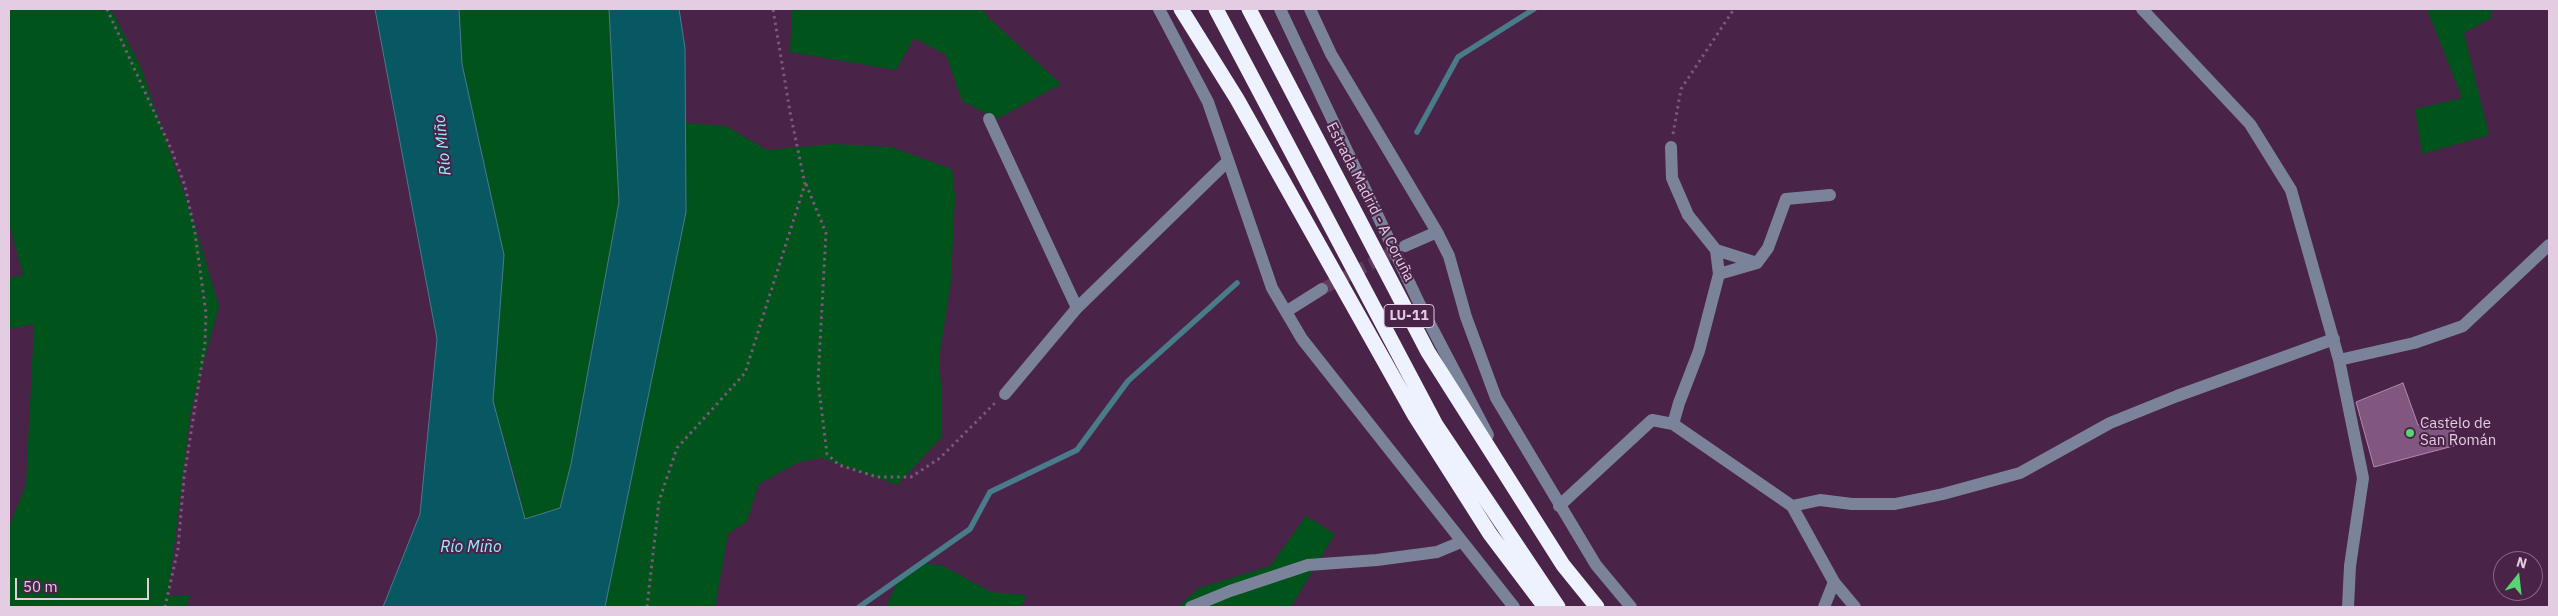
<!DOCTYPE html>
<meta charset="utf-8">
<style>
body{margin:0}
#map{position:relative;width:2558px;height:616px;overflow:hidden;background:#492348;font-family:"IBM Plex Sans",sans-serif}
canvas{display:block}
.frame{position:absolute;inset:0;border:10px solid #e4cce3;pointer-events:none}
.north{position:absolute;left:2493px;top:551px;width:50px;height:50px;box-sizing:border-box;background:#492348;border:1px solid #876786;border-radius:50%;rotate:16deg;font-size:14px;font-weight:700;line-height:20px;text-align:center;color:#e4cce3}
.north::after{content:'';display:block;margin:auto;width:18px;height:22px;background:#57d570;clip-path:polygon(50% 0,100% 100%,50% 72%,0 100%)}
.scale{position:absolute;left:15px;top:578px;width:134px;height:22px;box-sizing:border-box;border:2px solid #e4cce3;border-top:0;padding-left:6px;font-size:15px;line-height:18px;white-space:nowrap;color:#e4cce3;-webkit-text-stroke:4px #492348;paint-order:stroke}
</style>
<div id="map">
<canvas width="2558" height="616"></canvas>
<div class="frame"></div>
<div class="north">N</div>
<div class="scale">50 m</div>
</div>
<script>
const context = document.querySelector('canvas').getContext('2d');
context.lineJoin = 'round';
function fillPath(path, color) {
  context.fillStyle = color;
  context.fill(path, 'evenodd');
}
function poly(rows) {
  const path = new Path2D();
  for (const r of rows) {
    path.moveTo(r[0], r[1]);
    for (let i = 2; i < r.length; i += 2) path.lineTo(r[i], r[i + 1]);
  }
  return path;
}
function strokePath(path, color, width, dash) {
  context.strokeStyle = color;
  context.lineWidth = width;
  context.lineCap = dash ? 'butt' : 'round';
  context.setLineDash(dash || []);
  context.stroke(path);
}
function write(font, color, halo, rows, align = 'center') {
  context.font = font + ' "IBM Plex Sans",sans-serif';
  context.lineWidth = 4;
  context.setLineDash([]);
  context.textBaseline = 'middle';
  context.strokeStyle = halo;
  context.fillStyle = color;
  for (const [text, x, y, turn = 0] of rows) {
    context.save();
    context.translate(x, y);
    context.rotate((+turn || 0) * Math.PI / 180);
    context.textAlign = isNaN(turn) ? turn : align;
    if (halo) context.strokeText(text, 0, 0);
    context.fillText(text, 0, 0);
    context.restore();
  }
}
fillPath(poly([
 [9,9,111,9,140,65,193,219,219,306,191,409,168,596,190,596,186,607,9,607,9,527,26,485,34,324,9,329,9,278,23,275,9,223],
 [459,9,609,9,619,202,571,464,560,508,525,519,517,484,493,401,504,255,462,64],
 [792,9,982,9,989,18,1061,84,997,119,962,101,946,55,914,38,896,70,790,52],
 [2427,9,2491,9,2491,18,2464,33,2489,135,2422,154,2415,109,2462,98],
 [686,123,726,126,767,150,833,144,891,147,952,169,955,196,951,281,939,359,942,398,941,438,897,485,822,458,799,462,759,484,747,521,728,534,715,607,587,607,685,149],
 [1306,516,1335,534,1292,605,1287,607,1178,607,1199,588,1270,566],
 [918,562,943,566,991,592,1026,595,1021,607,886,607,896,585]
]), '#01531c');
const water = poly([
 [375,9,459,9,462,64,504,255,493,401,525,519,560,508,571,464,619,202,609,9,679,9,685,48,686,212,605,607,383,607,420,514,437,339,375,9]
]);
fillPath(water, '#075862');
strokePath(water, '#497b89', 1);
strokePath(poly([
 [1417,132,1458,57,1534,9],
 [859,607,970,529,990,492,1077,450,1128,381,1237,283]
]), '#497b89', 5.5);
const building = poly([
 [2403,383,2418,425,2451,417,2457,445,2374,467,2356,402,2403,383]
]);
fillPath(building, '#815780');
strokePath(building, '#b387b2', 1);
strokePath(poly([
 [1322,289,1403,247]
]), '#603c5f', 12, [12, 6]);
strokePath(poly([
 [107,9,172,151,185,186,195,233,206,313,205,343,184,477,178,549,165,607],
 [1673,134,1681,89,1734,9],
 [806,184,826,233,818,381,827,454,839,465,877,477,911,477,940,458,995,403],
 [647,607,659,501,677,448,745,373,805,184,790,112,773,9]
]), '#7b597a', 3, [2.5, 4]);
strokePath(poly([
 [1159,9,1208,102,1272,288,1302,339,1514,607],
 [1280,9,1419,303,1488,435],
 [1310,9,1331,54,1437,232,1449,256,1466,317,1496,398,1596,565,1631,607],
 [2142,9,2250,124,2291,190,2339,360,2363,478,2350,566,2348,607],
 [989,119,1077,308],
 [1405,246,1437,232],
 [1716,250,1757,263],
 [1719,274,1757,263,1768,248,1786,199,1830,195],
 [1287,311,1322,289],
 [2339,360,2414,343,2463,326,2549,245],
 [1005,394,1077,308,1228,161],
 [1673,424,1792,506,1834,582,1824,607],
 [1559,506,1652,420,1673,424,1679,403,1699,351,1719,274,1716,250,1688,215,1672,178,1671,147],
 [1792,506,1820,500,1852,504,1895,504,1943,494,2020,473,2110,423,2177,396,2334,339],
 [1834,582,1855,607],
 [1191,607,1230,591,1308,565,1377,560,1437,552,1461,542]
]), '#7a839a', 12);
strokePath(poly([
 [1181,9,1237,99,1415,416,1490,534,1545,607],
 [1216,9,1436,425,1558,607],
 [1249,9,1428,352,1563,565,1597,607]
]), '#edf2fe', 15);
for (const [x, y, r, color] of [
 [2410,433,5,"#57d570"]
]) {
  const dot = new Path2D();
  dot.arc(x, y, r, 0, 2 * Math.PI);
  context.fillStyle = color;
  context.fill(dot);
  strokePath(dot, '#492348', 2);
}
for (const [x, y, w] of [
 [1409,316,50]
]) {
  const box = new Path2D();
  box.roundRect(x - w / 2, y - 11.5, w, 23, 4);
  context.fillStyle = '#492348';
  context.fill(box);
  strokePath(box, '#e4cce3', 1);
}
write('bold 14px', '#e4cce3', null, [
 ["LU-11",1409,316]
]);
write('15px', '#e4cce3', '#492348', [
 ["Estrada Madrid - A Coruña",1370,202,63]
]);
write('15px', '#e4cce3', '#492348', [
 ["Castelo de",2420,424],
 ["San Román",2420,441]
], 'left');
write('italic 16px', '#96f0fd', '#492348', [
 ["Río Miño",443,145,-96],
 ["Río Miño",471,547]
]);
</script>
